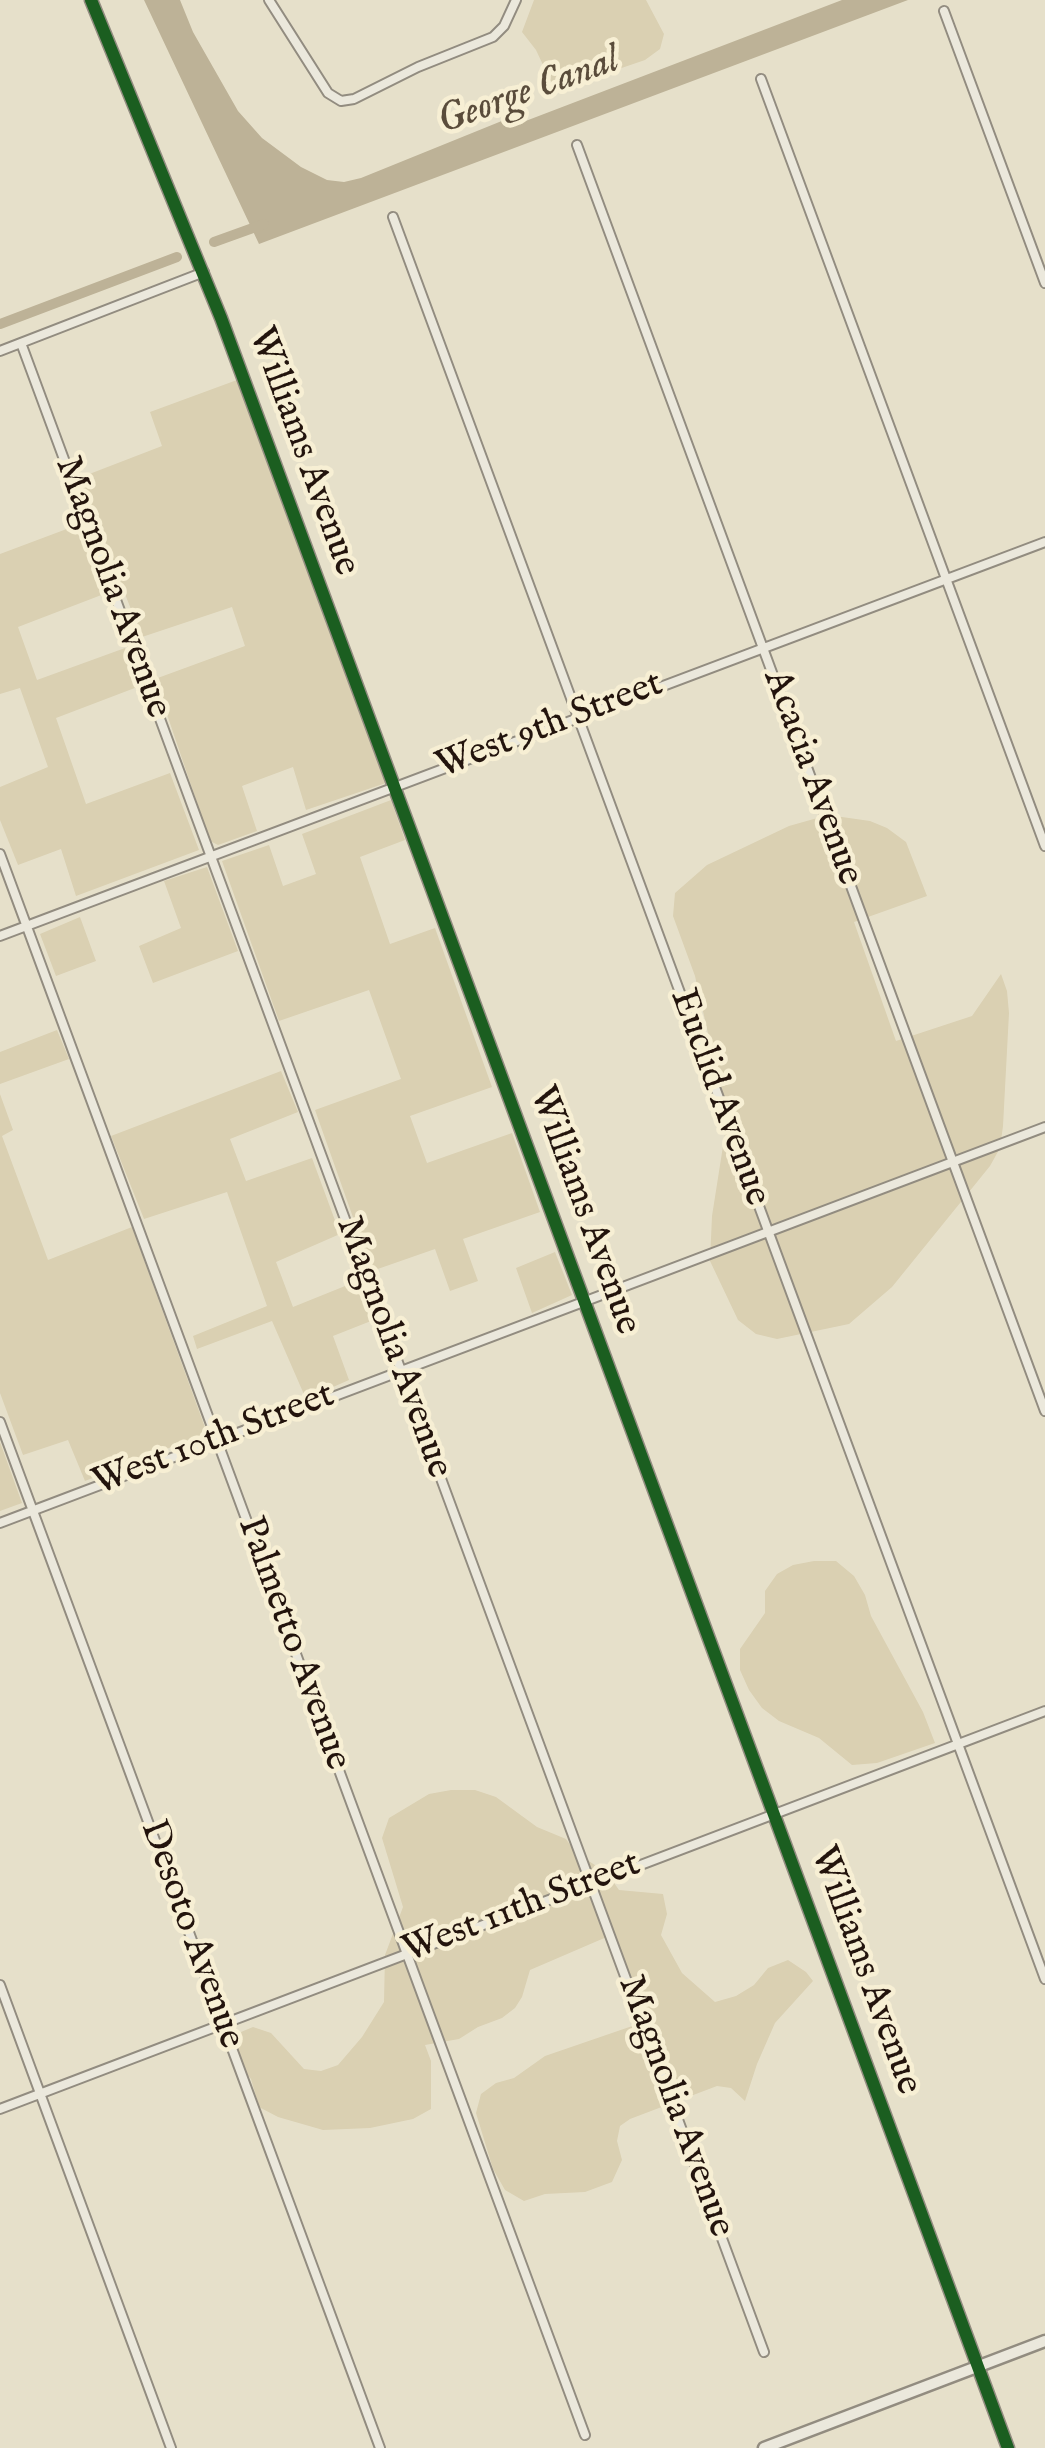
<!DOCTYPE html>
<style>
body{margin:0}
canvas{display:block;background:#e6e0ca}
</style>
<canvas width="1045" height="2448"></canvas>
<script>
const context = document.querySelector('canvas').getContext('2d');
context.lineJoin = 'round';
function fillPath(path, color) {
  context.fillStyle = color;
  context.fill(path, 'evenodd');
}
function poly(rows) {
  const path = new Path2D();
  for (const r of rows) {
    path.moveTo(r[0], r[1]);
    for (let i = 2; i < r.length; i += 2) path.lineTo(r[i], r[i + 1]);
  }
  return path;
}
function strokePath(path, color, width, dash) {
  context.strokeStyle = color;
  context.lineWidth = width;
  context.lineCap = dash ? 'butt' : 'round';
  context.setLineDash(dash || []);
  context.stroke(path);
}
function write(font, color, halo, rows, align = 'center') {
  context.font = font + ' "IM FELL English",serif';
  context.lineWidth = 9;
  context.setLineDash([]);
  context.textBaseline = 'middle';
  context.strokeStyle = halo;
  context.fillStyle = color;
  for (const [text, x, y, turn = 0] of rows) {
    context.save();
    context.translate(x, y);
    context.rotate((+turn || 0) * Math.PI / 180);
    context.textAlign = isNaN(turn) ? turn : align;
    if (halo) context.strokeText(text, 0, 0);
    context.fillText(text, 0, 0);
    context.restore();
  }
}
fillPath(poly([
 [534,0,646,0,664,34,660,49,645,60,560,89,551,82,536,50,522,32],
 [237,380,386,783,306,810,293,767,242,786,257,831,218,845,210,841,155,679,245,646,232,607,142,637,79,478,162,446,150,412],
 [80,524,104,594,18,627,37,680,125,648,140,686,56,718,86,804,170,773,199,850,76,896,61,849,18,865,0,820,0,787,48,767,20,688,0,694,0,554],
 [391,800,405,840,360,857,390,944,435,928,492,1087,410,1116,427,1163,512,1133,540,1212,463,1239,478,1281,450,1291,435,1249,372,1271,315,1110,401,1079,369,990,279,1021,222,861,269,845,283,886,316,874,302,834],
 [828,815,870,821,887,828,906,842,927,896,854,922,896,1041,972,1016,1001,974,1007,991,1009,1013,1003,1126,1000,1148,990,1166,892,1287,849,1324,777,1339,756,1334,738,1320,710,1261,712,1216,726,1127,724,1104,695,976,673,916,675,893,707,865,789,826],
 [207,867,238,951,153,983,139,946,181,928,164,881],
 [80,917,96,961,56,976,40,934],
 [57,1030,69,1059,0,1084,0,1052],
 [281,1071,298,1112,230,1139,246,1181,312,1158,340,1234,276,1262,293,1307,355,1282,371,1321,333,1336,349,1380,306,1399,272,1321,197,1349,193,1336,267,1306,227,1192,144,1219,111,1136],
 [0,1094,13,1130,2,1136,48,1260,132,1227,207,1433,85,1481,68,1440,23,1455,0,1393],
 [555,1252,572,1295,532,1313,516,1268],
 [0,1442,22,1503,0,1511],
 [814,1561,836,1561,854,1576,865,1595,871,1616,923,1712,935,1743,877,1763,852,1765,819,1738,779,1721,762,1708,749,1690,740,1670,740,1649,765,1613,765,1591,777,1574,793,1565],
 [451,1790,475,1790,496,1797,537,1827,566,1839,575,1852,607,1873,619,1890,663,1894,667,1914,661,1935,682,1973,715,2002,736,1996,754,1985,768,1968,788,1960,806,1972,813,1981,775,2023,757,2064,745,2101,731,2088,717,2086,630,2119,620,2126,617,2141,622,2160,612,2182,585,2192,545,2194,524,2201,505,2190,493,2169,476,2113,481,2094,496,2083,514,2078,545,2056,641,2023,609,1936,530,1970,522,1997,515,2008,502,2018,478,2027,459,2039,425,2045,431,2061,431,2109,413,2119,370,2128,323,2130,278,2117,259,2107,251,2079,244,2071,234,2045,241,2032,253,2027,271,2033,304,2069,321,2071,338,2065,362,2037,384,2002,385,1955,403,1907,382,1838,389,1818,429,1794]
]), '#dad0b2');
fillPath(poly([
 [144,0,180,0,193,32,238,111,262,138,301,167,327,180,344,182,361,178,519,114,523,122,842,0,908,0,259,244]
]), '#bdb297');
strokePath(poly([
 [214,242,264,224],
 [0,324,177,257]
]), '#bdb297', 10);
const minor = poly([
 [269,0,328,93,341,101,354,99,418,67,493,37,504,26,516,0],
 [944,11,1045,283],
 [761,79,1045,846],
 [577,145,1045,1411],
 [393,217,1045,1979],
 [21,343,764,2352],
 [0,351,204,272],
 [0,854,585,2435],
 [0,936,1045,542],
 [0,1422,380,2448],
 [0,1523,1045,1127],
 [0,1985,171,2448],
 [0,2109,1045,1711]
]);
const tertiary = poly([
 [91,0,221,318,1008,2448],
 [764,2448,1045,2341]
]);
strokePath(minor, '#928c80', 12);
strokePath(tertiary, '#928c80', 15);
strokePath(minor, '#ebe8dc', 8);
strokePath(tertiary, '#ebe8dc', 10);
strokePath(poly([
 [91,0,221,318,1008,2448]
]), '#1b5e20', 12);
write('38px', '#23140d', '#f7efd4', [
 ["Williams Avenue",302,452,70],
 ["Magnolia Avenue",111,588,70],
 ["West 9th Street",550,727,-21],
 ["Acacia Avenue",811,778,70],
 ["Euclid Avenue",718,1098,70],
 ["Williams Avenue",583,1211,70],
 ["Magnolia Avenue",392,1348,70],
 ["West 10th Street",214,1441,-21],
 ["Palmetto Avenue",292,1644,70],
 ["West 11th Street",522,1909,-21],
 ["Desoto Avenue",190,1935,70],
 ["Williams Avenue",864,1971,70],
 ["Magnolia Avenue",674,2107,70]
]);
write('italic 40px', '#5a4c3b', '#f7efd4', [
 ["George Canal",529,93,-20]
]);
</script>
